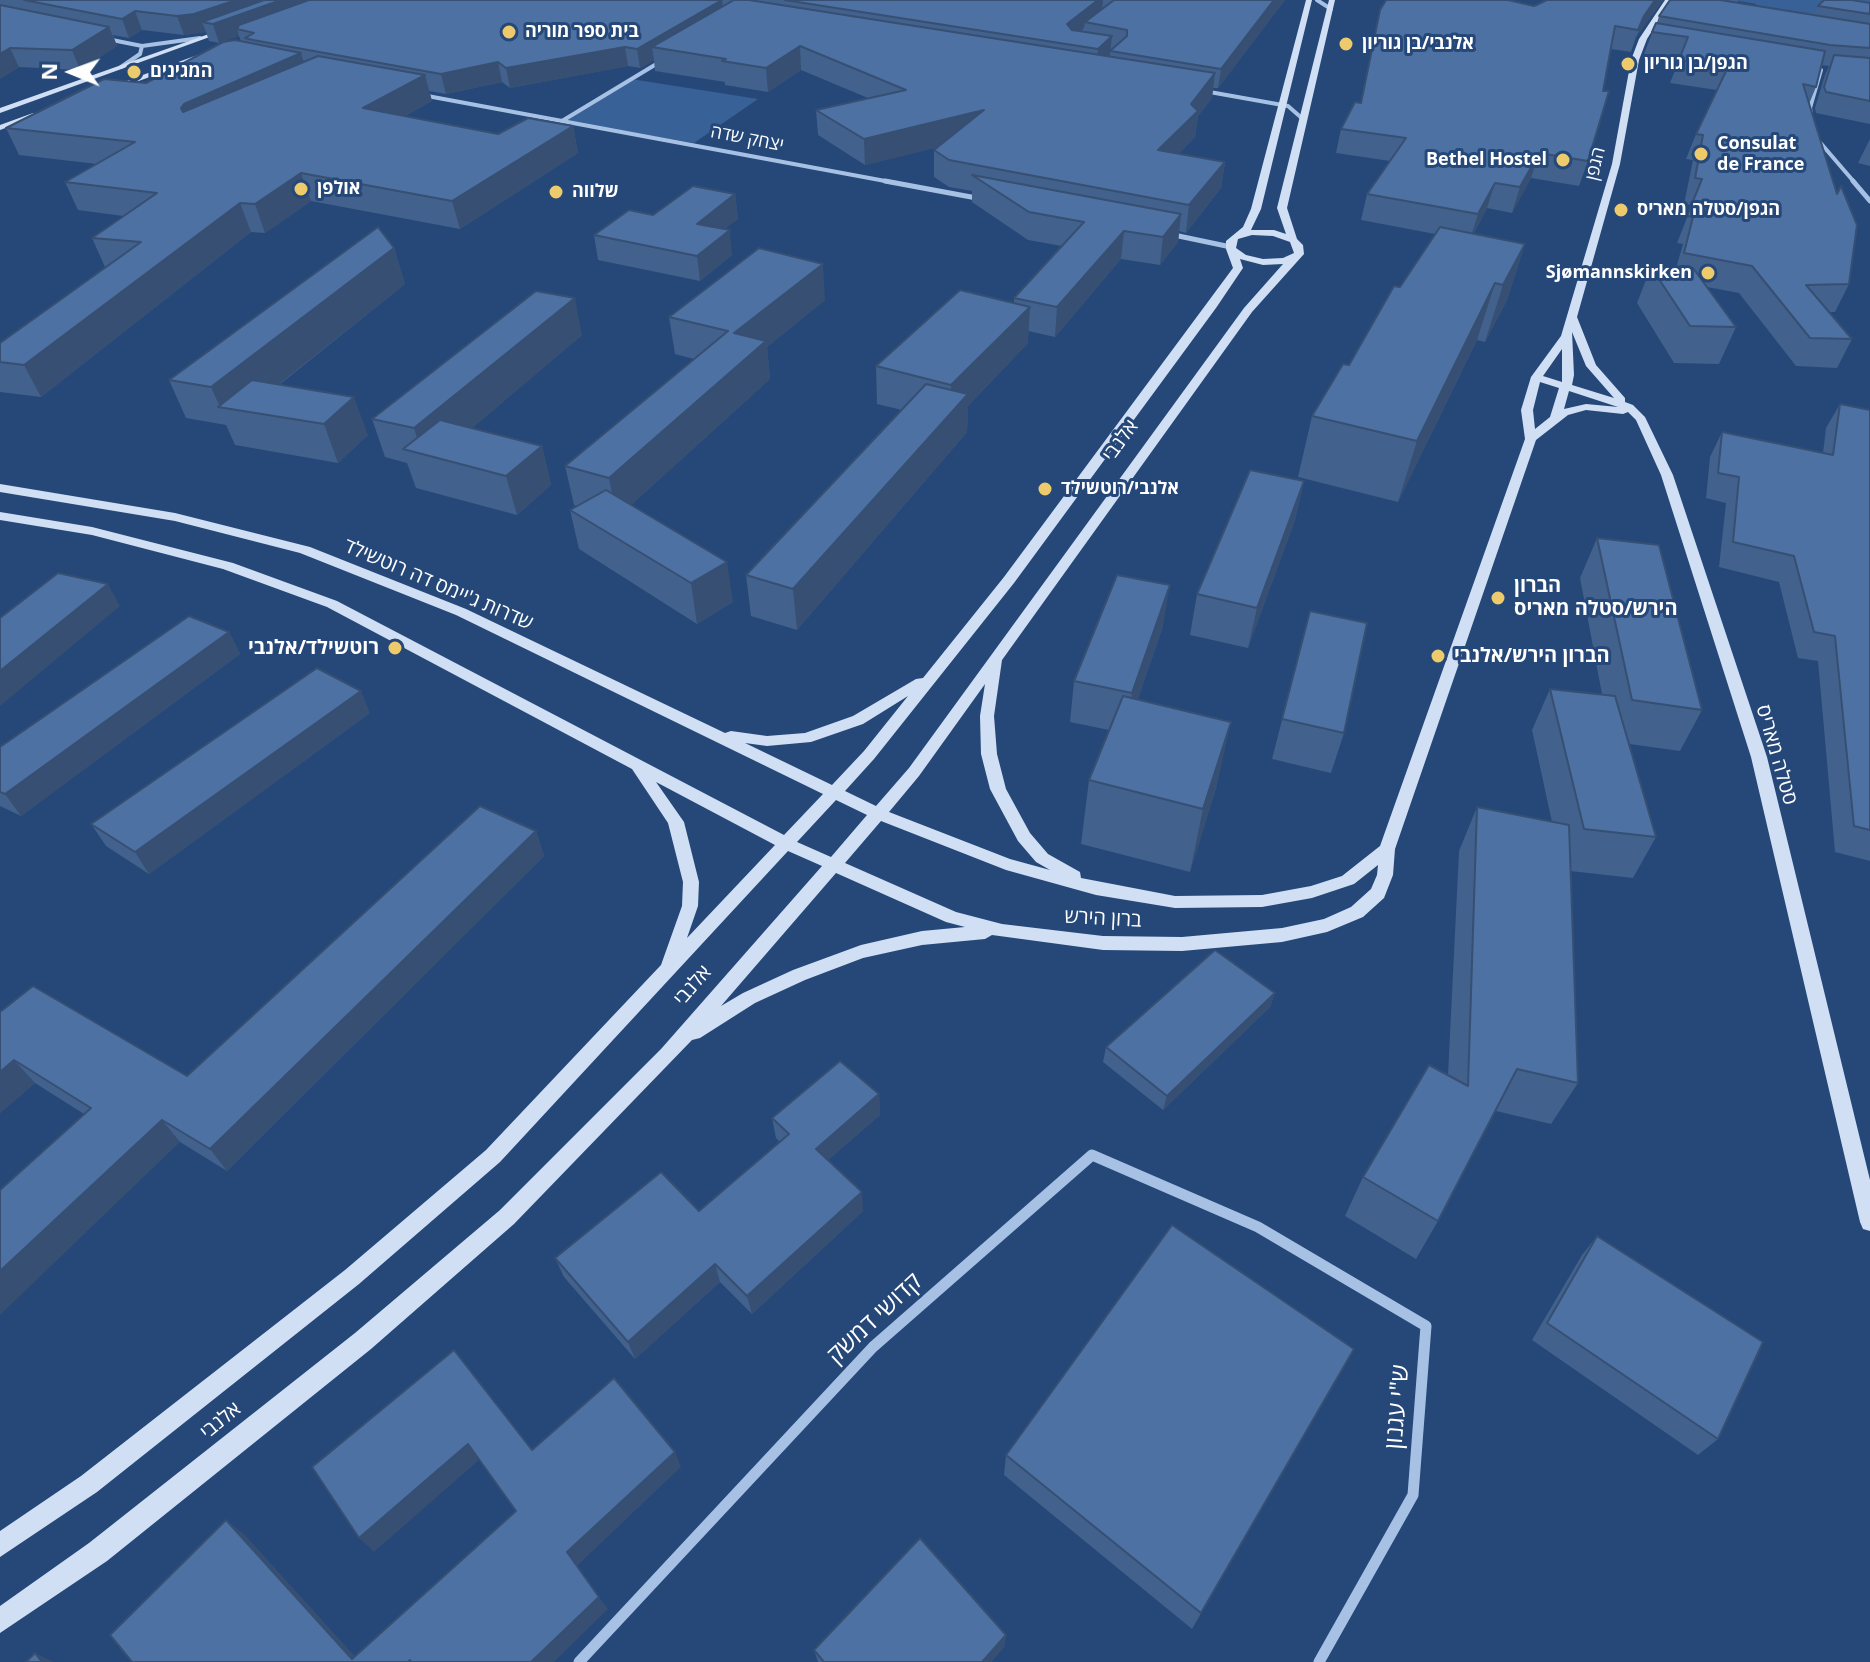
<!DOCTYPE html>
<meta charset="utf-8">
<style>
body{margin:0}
#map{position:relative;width:1870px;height:1662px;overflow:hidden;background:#254879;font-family:"Open Sans",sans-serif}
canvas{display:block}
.north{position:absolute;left:32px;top:32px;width:80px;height:80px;-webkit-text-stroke:6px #254879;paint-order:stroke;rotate:271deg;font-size:22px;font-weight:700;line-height:32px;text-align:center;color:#fff}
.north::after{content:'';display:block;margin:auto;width:28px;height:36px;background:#fff;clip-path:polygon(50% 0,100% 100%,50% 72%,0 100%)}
</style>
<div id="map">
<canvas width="1870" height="1662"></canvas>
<div class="north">N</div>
</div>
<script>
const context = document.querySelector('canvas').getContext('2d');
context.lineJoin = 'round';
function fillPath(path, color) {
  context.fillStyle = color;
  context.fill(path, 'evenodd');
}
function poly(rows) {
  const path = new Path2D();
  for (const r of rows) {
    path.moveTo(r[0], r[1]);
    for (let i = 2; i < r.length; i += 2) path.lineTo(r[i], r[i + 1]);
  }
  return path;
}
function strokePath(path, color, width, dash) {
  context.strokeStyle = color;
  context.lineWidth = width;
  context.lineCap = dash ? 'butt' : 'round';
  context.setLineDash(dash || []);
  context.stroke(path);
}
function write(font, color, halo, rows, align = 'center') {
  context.font = font + ' "Open Sans",Heebo,sans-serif';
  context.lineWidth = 6;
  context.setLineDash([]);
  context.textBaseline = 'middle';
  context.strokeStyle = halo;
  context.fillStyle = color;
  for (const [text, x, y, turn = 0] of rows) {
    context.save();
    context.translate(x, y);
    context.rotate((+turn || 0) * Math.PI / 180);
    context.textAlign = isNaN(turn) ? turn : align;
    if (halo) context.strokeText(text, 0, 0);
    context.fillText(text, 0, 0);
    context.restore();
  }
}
fillPath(poly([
 [1733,0,1870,0,1870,36,1751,17,1756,4],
 [631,79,758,99,694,143,562,121]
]), '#386197');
strokePath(poly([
 [1317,0,1331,9],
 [107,39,142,46,200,38],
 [121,67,140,54,142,46],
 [1204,91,1288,106,1304,120],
 [422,95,896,183],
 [1811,115,1810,108,1821,70],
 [562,121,663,60],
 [1818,140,1855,183]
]), '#a7c1e4', 4);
strokePath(poly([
 [885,181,982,199],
 [1853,181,1870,201],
 [1169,234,1231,247]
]), '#a7c1e4', 5);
strokePath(poly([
 [579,1662,873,1347,1092,1155,1258,1227,1426,1326,1413,1495,1319,1662]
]), '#a7c1e4', 11);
fillPath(poly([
 [1306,0,1312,0,1261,209,1251,230,1274,230,1286,234,1277,208,1329,0,1335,0,1287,208,1297,239,1303,245,1304,254,1252,312,1002,660,994,716,997,754,1006,789,1030,833,1048,854,1080,872,1081,878,1175,896,1262,895,1311,886,1342,876,1380,846,1525,439,1521,410,1531,377,1561,336,1612,164,1631,60,1639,39,1665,0,1671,0,1647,39,1639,60,1620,164,1577,317,1596,365,1625,398,1625,402,1633,405,1645,417,1673,475,1767,757,1870,1180,1870,1231,1863,1229,1860,1222,1751,757,1661,475,1636,420,1628,412,1623,414,1586,410,1568,415,1536,440,1395,849,1393,875,1384,898,1363,917,1327,932,1282,942,1182,951,1103,950,992,935,985,939,922,945,863,958,805,980,755,1003,700,1038,692,1040,514,1224,371,1349,107,1561,0,1633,0,1606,89,1543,355,1333,500,1210,661,1049,822,866,788,851,500,1162,359,1284,97,1492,0,1557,0,1531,81,1476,345,1270,486,1150,661,965,682,906,683,882,668,823,632,769,327,607,223,569,92,535,0,520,0,512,92,527,233,563,337,601,784,835,823,794,456,615,300,553,175,521,0,492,0,484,175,513,310,547,466,609,725,733,731,731,767,736,805,733,853,716,916,679,923,678,1004,577,1233,268,1226,249,1226,241,1243,227,1251,209,1306,0],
 [1252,235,1273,236,1290,242,1294,253,1283,258,1263,259,1246,255,1236,248,1238,239,1252,235],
 [1240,259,1263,265,1283,264,1244,308,909,768,876,806,845,791,874,759,1014,583,1216,308,1243,268,1240,259],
 [1572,332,1586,366,1614,398,1572,385,1574,375,1572,332],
 [1562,349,1562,382,1543,376,1562,349],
 [1540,382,1559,388,1550,417,1535,429,1533,410,1540,382],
 [1569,391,1618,407,1586,404,1564,409,1569,391],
 [985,684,980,716,981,754,990,789,1018,841,1036,862,1050,870,1010,859,889,812,919,776,985,684],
 [908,696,864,751,832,785,745,743,767,746,811,742,863,724,908,696],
 [656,782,775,845,687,938,698,906,699,882,684,822,656,782],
 [836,800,867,815,831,857,797,842,836,800],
 [881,821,1006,870,1096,895,1175,908,1262,907,1312,898,1354,884,1378,865,1377,875,1371,889,1351,907,1324,919,1282,928,1182,937,1103,936,1002,924,956,912,845,863,881,821],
 [836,873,946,922,965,927,922,931,861,945,793,970,743,993,721,1006,836,873],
 [223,29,229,30,0,113,0,108,223,29],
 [203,53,210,55,114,90,107,88,203,53],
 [33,113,40,115,0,130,0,125,33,113]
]), '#d0dff4');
fillPath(poly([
 [0,0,1285,0,1218,88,1213,88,1212,98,1198,116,1195,137,1178,154,1225,162,1221,188,1186,233,1179,231,1178,242,1160,265,1121,259,1055,337,1028,331,1028,343,968,406,967,432,797,630,751,616,746,575,902,410,877,404,876,366,1014,303,1014,298,1062,246,1028,240,972,202,972,191,949,187,934,177,934,150,938,147,865,165,818,135,816,110,868,98,801,70,768,92,725,85,725,82,655,71,654,60,640,68,628,66,510,88,502,82,446,94,429,91,432,101,405,116,498,134,573,126,578,153,460,229,311,201,265,233,251,232,41,397,0,392,0,343,105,267,92,238,123,216,78,210,65,182,97,164,19,155,6,128,146,83,241,41,239,36,219,43,209,41,206,32,184,35,142,30,129,38,113,35,117,46,80,70,19,67,0,79],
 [1663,0,1636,37,1631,52,1611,49,1588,161,1579,186,1531,178,1512,213,1487,208,1474,233,1525,244,1507,300,1485,342,1477,340,1398,502,1298,477,1312,416,1349,365,1435,234,1361,220,1367,194,1390,161,1336,153,1341,129,1361,103,1534,6],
 [1670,0,1739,0,1737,3,1814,15,1818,6,1870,3,1870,124,1816,113,1815,108,1825,75,1829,66,1821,65,1816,87,1809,104,1849,284,1835,312,1829,312,1852,339,1837,368,1796,366,1739,293,1707,287,1736,327,1719,364,1674,363,1637,303,1651,267,1676,268,1683,244,1677,243,1692,205,1684,204,1693,160,1686,159,1696,134,1717,90,1670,83,1679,60,1644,54,1656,23,1657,23,1659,16],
 [1870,139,1870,166,1858,163],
 [735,194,738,219,724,229,732,255,700,281,598,260,594,235,653,215],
 [394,248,405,284,279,385,368,435,338,463,235,445,226,425,186,418,169,380],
 [825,300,767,347,770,379,631,505,733,602,697,624,579,549,570,510,576,506,574,505,565,466,694,359,675,354,669,317],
 [582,335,472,428,542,446,551,485,517,515,416,488,407,463,385,457,372,419],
 [1840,404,1870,410,1870,861,1835,852,1818,661,1798,658,1779,582,1719,567,1726,503,1706,498,1710,457,1722,432,1823,453,1826,428],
 [1304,481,1295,520,1248,648,1190,635,1197,594],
 [1597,538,1702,710,1680,751,1629,744,1656,837,1633,878,1570,871,1578,1083,1551,1124,1496,1111,1438,1221,1416,1259,1345,1216,1363,1177,1448,1075,1459,851,1477,807,1552,822,1532,730,1550,689,1602,694,1580,578],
 [1310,611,1344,733,1331,773,1272,759],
 [1163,626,1138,699,1217,785,1190,872,1081,844,1089,780,1109,730,1070,722,1074,681],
 [229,632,240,654,21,816,0,806,0,747],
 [370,713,149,874,106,846,91,824],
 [536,831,544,856,227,1171,180,1142,84,1114,35,1083,0,1113,0,1012,187,1076],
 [1275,993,1270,1007,1163,1110,1103,1062,1106,1047],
 [879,1094,880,1115,828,1160,863,1211,752,1314,720,1282,635,1359,564,1277,555,1258,699,1211,780,1142,776,1138,772,1118],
 [1597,1236,1718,1439,1698,1455,1532,1340,1582,1255],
 [1354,1349,1192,1629,1004,1475,1006,1455],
 [1006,1635,1004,1647,991,1662,818,1662,814,1650]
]), '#42618c');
fillPath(poly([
 [236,0,338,0,237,29,239,36,219,43,213,24,202,22,206,32,184,35,177,16],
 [722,0,724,18,652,47,654,60,640,68,637,49],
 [1098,0,1103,0,1102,14,1085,22,1084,28,1066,43,1067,24],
 [1274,0,1285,0,1218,88,1221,69],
 [1655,0,1663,0,1636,37,1631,52,1644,16],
 [135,11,142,30,129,38,122,19],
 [109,27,117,46,80,70,72,50],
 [1112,36,1110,55,1096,69,1098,49],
 [800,46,801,70,768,92,766,68],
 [625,47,628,66,510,88,506,68],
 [10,48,19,67,0,79,0,54],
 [301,53,309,79,194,130,181,108,184,104],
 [498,62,502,82,446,94,441,74],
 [1215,73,1212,98,1198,116,1195,137,1155,177,1158,150],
 [425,75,432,101,370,135,363,108],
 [984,110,983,136,865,165,864,139],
 [573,126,578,153,460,229,452,201],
 [1539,153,1531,178,1512,213,1520,187],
 [1225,162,1221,188,1186,233,1189,205],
 [301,173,311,201,265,233,255,204],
 [1495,183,1487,208,1470,240,1478,214],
 [735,194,738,219,700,248,697,224],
 [240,203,251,232,41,397,24,365],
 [1181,214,1178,242,1160,265,1163,237],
 [730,230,732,255,700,281,697,256],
 [1124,231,1121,259,1055,337,1057,307],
 [1525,244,1507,300,1485,342,1503,285],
 [394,248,405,284,245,411,220,407,211,387],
 [823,264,825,300,767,347,770,379,617,518,609,478,734,333],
 [1495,283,1477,340,1398,502,1417,441],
 [575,298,582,335,437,458,422,454,414,428],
 [1030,307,1028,343,968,406,967,432,797,630,793,589,951,413,951,385],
 [354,397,368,435,338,463,324,424],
 [542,446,551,485,517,515,506,476],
 [1304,481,1295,520,1248,648,1257,608],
 [727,562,733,602,697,624,691,583],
 [108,584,120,606,0,706,0,671],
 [1170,585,1163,626,1126,734,1132,693],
 [229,632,240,654,21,816,5,794],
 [361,691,370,713,149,874,135,852],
 [1231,722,1217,785,1190,872,1203,809],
 [536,831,544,856,227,1171,210,1149],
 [1275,993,1270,1007,1163,1110,1167,1096],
 [14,1060,35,1083,0,1113,0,1072],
 [879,1094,880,1115,818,1169,816,1149],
 [162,1120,180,1142,0,1315,0,1271],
 [862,1192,863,1211,752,1314,747,1296],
 [715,1264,720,1282,635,1359,628,1342],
 [468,1444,479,1460,374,1552,359,1538],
 [675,1452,681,1467,577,1566,567,1552],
 [226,1520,245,1535,360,1662,352,1659],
 [599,1597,608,1609,554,1662,531,1662],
 [1006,1635,1004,1647,991,1662,982,1662],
 [35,1653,54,1662,42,1662]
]), '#364f72');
const building = poly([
 [24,0,236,0,194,14,177,16,135,11,122,19,24,0],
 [264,0,281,0,213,24,202,22,264,0],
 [309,0,722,0,637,49,625,47,506,68,498,62,441,74,253,40,245,38,254,33,237,29,239,25,309,0],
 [734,0,749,0,1215,73,1191,104,1198,111,1158,150,1225,162,1189,205,949,160,934,150,984,110,864,139,816,110,906,90,800,46,766,68,722,61,726,59,652,47,734,0],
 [785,0,1098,0,1067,24,1072,30,1112,36,1098,49,785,0],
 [1114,0,1274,0,1221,69,1110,51,1127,36,1127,30,1085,22,1114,0],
 [1386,0,1508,0,1534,6,1547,0,1655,0,1644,16,1638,30,1615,26,1603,91,1609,91,1588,161,1539,153,1520,187,1495,183,1478,214,1367,194,1406,138,1341,129,1355,102,1361,103,1380,10,1386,0],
 [1670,0,1720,0,1870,24,1870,48,1830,45,1659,16,1670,0],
 [1824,0,1852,0,1870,3,1870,12,1869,14,1870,14,1818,6,1824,0],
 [0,5,109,27,72,50,10,48,0,54,0,5],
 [1656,23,1825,51,1816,87,1803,84,1837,194,1841,186,1857,225,1849,284,1806,285,1852,339,1810,338,1752,266,1684,253,1693,217,1687,216,1702,179,1695,178,1703,135,1696,134,1728,67,1679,60,1688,37,1652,32,1656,23],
 [235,40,301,53,184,104,181,108,183,112,318,56,425,75,363,108,498,134,528,118,573,126,452,201,301,173,255,204,240,203,24,365,0,362,0,343,141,242,92,238,157,193,65,182,135,142,6,128,104,79,146,83,223,42,235,40],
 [1834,55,1870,58,1870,101,1826,92,1824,87,1834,55],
 [972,175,1181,214,1163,237,1124,231,1057,307,1014,298,1084,222,1029,212,972,175],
 [693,186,735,194,697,224,730,230,697,256,594,235,629,210,653,215,693,186],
 [378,227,394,248,211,387,169,380,378,227],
 [1440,227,1525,244,1503,285,1495,283,1417,441,1312,416,1343,364,1349,365,1394,286,1400,287,1440,227],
 [759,248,823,264,734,333,766,341,609,478,565,466,728,331,669,317,759,248],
 [1651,267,1693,268,1736,327,1690,326,1651,267],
 [960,290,1030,307,951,385,876,366,960,290],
 [536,291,575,298,414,428,372,419,536,291],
 [252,380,354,397,324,424,218,407,252,380],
 [926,384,968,394,793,589,746,575,926,384],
 [1840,404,1870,410,1870,830,1854,826,1835,636,1814,632,1794,556,1733,542,1739,477,1718,473,1722,432,1833,455,1840,404],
 [440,420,542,446,506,476,403,449,440,420],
 [1250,470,1304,481,1257,608,1197,594,1250,470],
 [606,490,727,562,691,583,570,510,606,490],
 [1597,538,1659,545,1702,710,1632,700,1597,538],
 [58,573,108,584,0,671,0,618,58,573],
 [1117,575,1170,585,1132,693,1074,681,1117,575],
 [1310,611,1367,623,1344,733,1282,719,1310,611],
 [189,616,229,632,5,794,0,792,0,747,189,616],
 [317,668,361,691,135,852,91,824,317,668],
 [1550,689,1615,696,1656,837,1584,829,1550,689],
 [1123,696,1231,722,1203,809,1089,780,1123,696],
 [480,806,536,831,210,1149,162,1120,0,1271,0,1190,91,1108,14,1060,0,1072,0,1012,33,986,187,1076,480,806],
 [1477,807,1569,825,1578,1083,1517,1069,1438,1221,1363,1177,1429,1065,1468,1086,1477,807],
 [1215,950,1275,993,1167,1096,1106,1047,1215,950],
 [840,1061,879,1094,816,1149,862,1192,747,1296,715,1264,628,1342,555,1258,661,1172,699,1211,789,1134,772,1118,840,1061],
 [1172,1225,1354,1349,1201,1613,1006,1455,1172,1225],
 [1597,1236,1763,1342,1718,1439,1547,1323,1597,1236],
 [454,1350,532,1450,614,1378,675,1452,567,1552,599,1597,531,1662,411,1662,410,1660,408,1662,132,1662,110,1635,226,1520,352,1659,516,1511,468,1444,359,1538,312,1467,454,1350],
 [920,1538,1006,1635,982,1662,824,1662,814,1650,920,1538],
 [35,1653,42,1662,26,1662,35,1653]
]);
fillPath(building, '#4d71a3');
strokePath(building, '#364f72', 2);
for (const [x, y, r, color] of [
 [509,32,8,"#edca6c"],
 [1346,44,8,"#edca6c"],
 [1628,64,8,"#edca6c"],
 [134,72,8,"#edca6c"],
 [1701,154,8,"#edca6c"],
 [1563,160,8,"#edca6c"],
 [301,189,8,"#edca6c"],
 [556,192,8,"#edca6c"],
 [1621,210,8,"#edca6c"],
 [1708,273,8,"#edca6c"],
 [1045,489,8,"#edca6c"],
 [1498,598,8,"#edca6c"],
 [395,648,8,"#edca6c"],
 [1438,656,8,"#edca6c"]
]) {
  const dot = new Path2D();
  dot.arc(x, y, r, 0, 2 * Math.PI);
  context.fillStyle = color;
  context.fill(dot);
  strokePath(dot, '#254879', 3);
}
write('bold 18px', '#fff', '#254879', [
 ["בית ספר מוריה",525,32],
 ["אלנבי/בן גוריון",1362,44],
 ["הגפן/בן גוריון",1644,64],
 ["המגינים",150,72],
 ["Consulat",1717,144],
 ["de France",1717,165],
 ["Bethel Hostel",1547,160,"right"],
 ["אולפן",317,189],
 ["שלווה",572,192],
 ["הגפן/סטלה מאריס",1637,210],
 ["Sjømannskirken",1692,273,"right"],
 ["אלנבי/רוטשילד",1061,489]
], 'left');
write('18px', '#fff', '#254879', [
 ["יצחק שדה",747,139,11],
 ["הגפן",1596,164,-76]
]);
write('20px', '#fff', '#254879', [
 ["אלנבי",1121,441,-54],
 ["שדרות ג'יימס דה רוטשילד",438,585,23],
 ["סטלה מאריס",1776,755,74],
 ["ברון הירש",1103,919,3],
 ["אלנבי",693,986,-49],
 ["אלנבי",221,1421,-39]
]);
write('bold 20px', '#fff', '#254879', [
 ["הברון",1514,586],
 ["הירש/סטלה מאריס",1514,609],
 ["רוטשילד/אלנבי",379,648,"right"],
 ["הברון הירש/אלנבי",1454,656]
], 'left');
write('24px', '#fff', '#254879', [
 ["קדושי דמשק",875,1319,-43],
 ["ש\"י עגנון",1398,1407,-85]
]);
</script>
